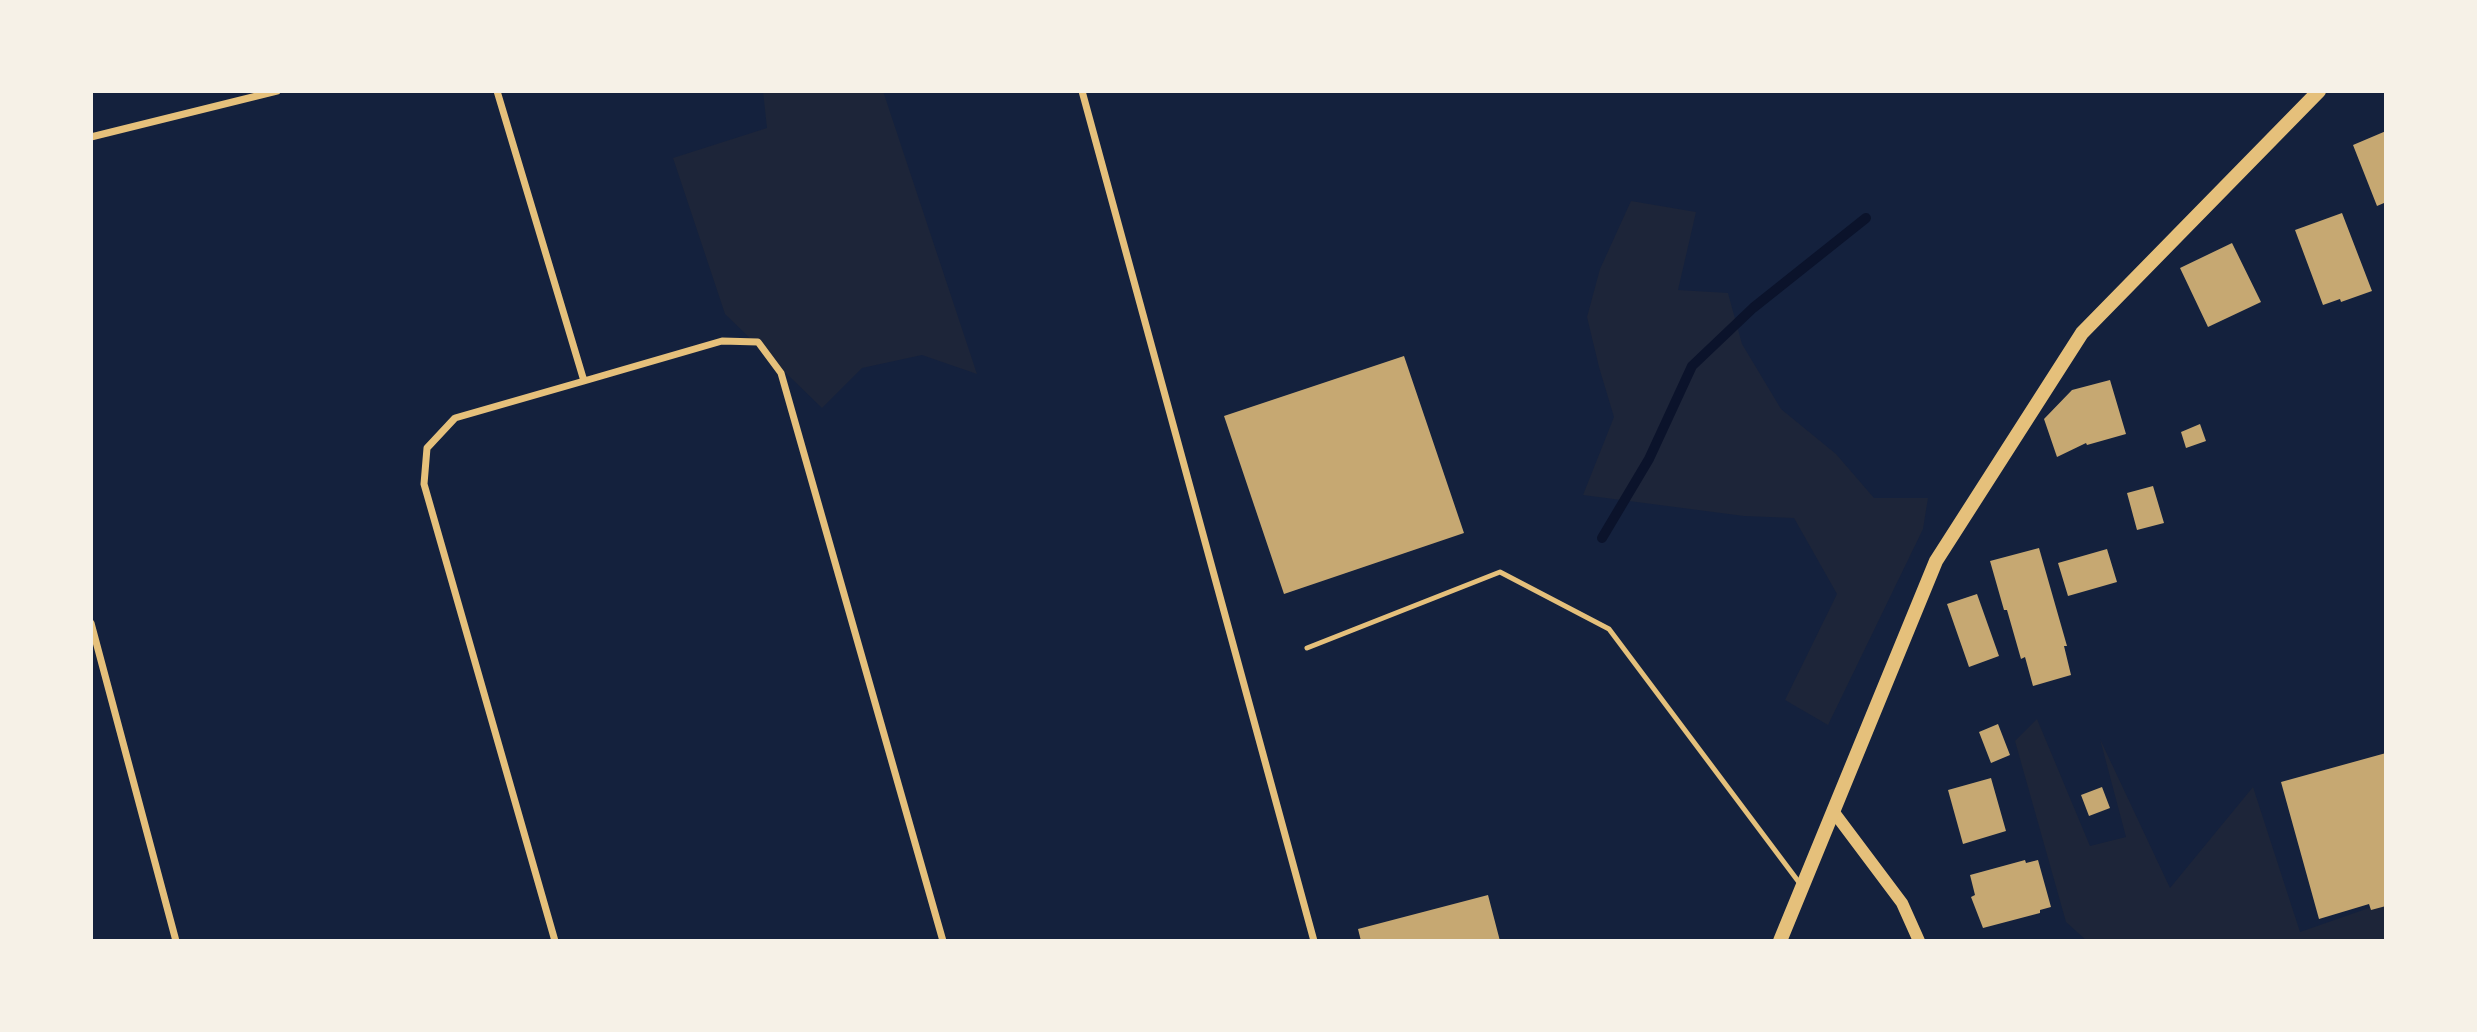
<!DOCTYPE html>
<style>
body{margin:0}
#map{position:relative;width:2477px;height:1032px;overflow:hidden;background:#14213d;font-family:"Nunito Sans",sans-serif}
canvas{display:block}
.frame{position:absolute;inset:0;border:93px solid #f6f1e7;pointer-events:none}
</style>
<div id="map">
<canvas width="2477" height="1032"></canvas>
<div class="frame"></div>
</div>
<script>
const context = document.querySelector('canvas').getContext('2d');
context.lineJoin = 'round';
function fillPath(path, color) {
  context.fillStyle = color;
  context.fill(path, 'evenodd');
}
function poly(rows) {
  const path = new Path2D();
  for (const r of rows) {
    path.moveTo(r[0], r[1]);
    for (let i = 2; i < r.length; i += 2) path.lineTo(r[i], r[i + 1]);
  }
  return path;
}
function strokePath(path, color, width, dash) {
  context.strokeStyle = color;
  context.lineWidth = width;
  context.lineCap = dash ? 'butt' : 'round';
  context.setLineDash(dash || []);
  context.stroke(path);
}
fillPath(poly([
 [763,91,883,91,977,374,922,355,862,368,822,408,725,314,673,158,767,128],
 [1631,201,1696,212,1678,290,1728,293,1742,344,1781,409,1836,454,1874,498,1928,498,1923,529,1828,725,1785,700,1837,594,1794,518,1744,516,1583,495,1614,417,1599,367,1587,317,1600,269],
 [2037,719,2090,846,2126,837,2100,739,2170,888,2253,787,2300,932,2386,902,2386,941,2087,941,2066,922,2015,741]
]), '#1d2539');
strokePath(poly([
 [1602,538,1649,459,1692,366,1753,308,1866,218]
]), '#0b132b', 10);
fillPath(poly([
 [2386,131,2386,208,2384,203,2377,206,2353,145],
 [2342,213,2372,291,2341,302,2340,299,2323,305,2295,230],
 [2232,243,2261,302,2208,327,2180,268],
 [1404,356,1464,533,1284,594,1224,416],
 [2110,380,2126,434,2087,445,2086,443,2057,457,2044,419,2072,390],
 [2200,424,2206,441,2186,448,2181,432],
 [2153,486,2164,523,2137,530,2127,493],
 [2039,548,2067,646,2064,646,2071,675,2033,686,2025,657,2021,659,2007,610,2004,610,1990,561],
 [2107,549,2117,582,2068,596,2058,563],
 [1977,594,1999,656,1969,667,1947,604],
 [1998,724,2010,755,1991,763,1979,732],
 [2386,753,2386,906,2371,910,2369,904,2319,919,2281,782],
 [1991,778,2006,831,1963,844,1948,790],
 [2102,787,2110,808,2089,816,2081,795],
 [2025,860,2026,863,2038,860,2051,907,2040,910,2040,913,1983,928,1971,897,1975,895,1970,875],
 [1488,895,1500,941,1361,941,1358,929]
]), '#c6a872');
strokePath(poly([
 [1307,648,1500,572,1609,629,1801,885]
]), '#e5c07b', 5);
strokePath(poly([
 [497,91,584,381,455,418,427,448,424,484,555,941],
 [1082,91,1314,941],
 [91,137,277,91],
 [584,381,722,341,758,342,781,373,943,941],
 [91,623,176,941]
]), '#e5c07b', 7);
strokePath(poly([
 [1833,811,1902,903,1919,941]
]), '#e5c07b', 12);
strokePath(poly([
 [1780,941,1936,561,2082,333,2319,91]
]), '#e5c07b', 14);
</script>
